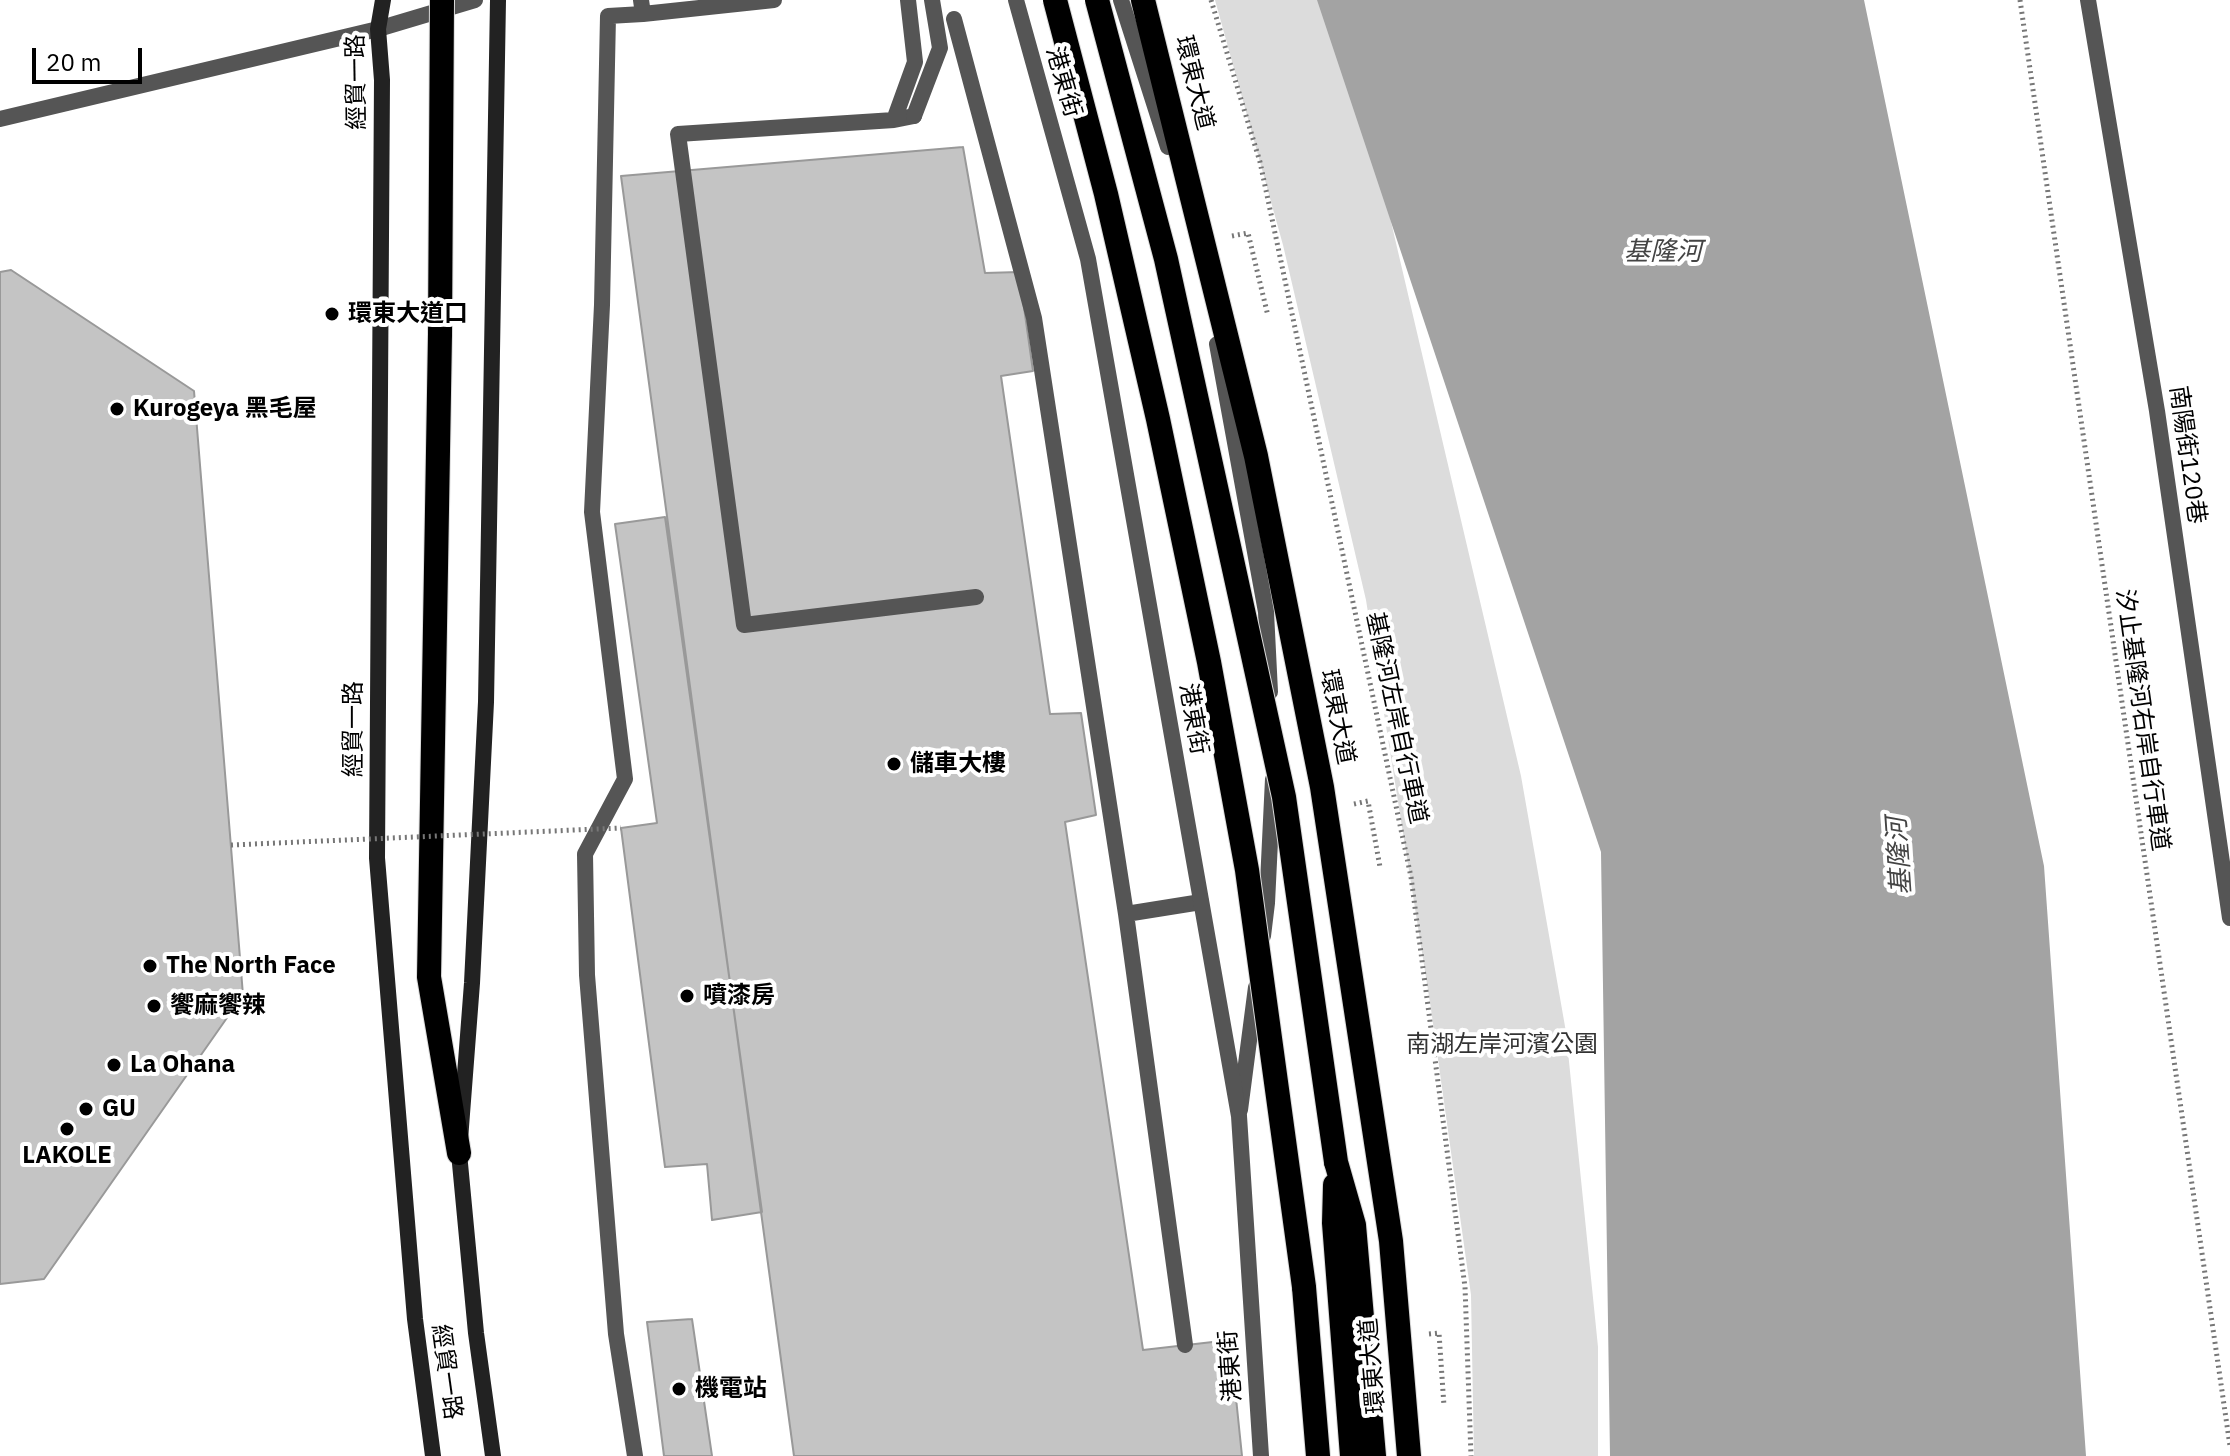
<!DOCTYPE html>
<meta charset="utf-8">
<style>
body{margin:0}
#map{position:relative;width:2230px;height:1456px;overflow:hidden;background:#fff;font-family:"IBM Plex Sans",sans-serif}
canvas{display:block}
.scale{position:absolute;left:32px;top:48px;width:110px;height:36px;box-sizing:border-box;border:4px solid #000;border-top:0;padding-left:10px;font-size:24px;line-height:28px;white-space:nowrap;color:#000;-webkit-text-stroke:6px #fff;paint-order:stroke}
</style>
<div id="map">
<canvas width="2230" height="1456"></canvas>
<div class="scale">20 m</div>
</div>
<script>
const context = document.querySelector('canvas').getContext('2d');
context.lineJoin = 'round';
function fillPath(path, color) {
  context.fillStyle = color;
  context.fill(path, 'evenodd');
}
function poly(rows) {
  const path = new Path2D();
  for (const r of rows) {
    path.moveTo(r[0], r[1]);
    for (let i = 2; i < r.length; i += 2) path.lineTo(r[i], r[i + 1]);
  }
  return path;
}
function strokePath(path, color, width, dash) {
  context.strokeStyle = color;
  context.lineWidth = width;
  context.lineCap = dash ? 'butt' : 'round';
  context.setLineDash(dash || []);
  context.stroke(path);
}
function write(font, color, halo, rows, align = 'center') {
  context.font = font + ' "IBM Plex Sans","Noto Sans TC",sans-serif';
  context.lineWidth = 8;
  context.setLineDash([]);
  context.textBaseline = 'middle';
  context.strokeStyle = halo;
  context.fillStyle = color;
  for (const [text, x, y, turn = 0] of rows) {
    context.save();
    context.translate(x, y);
    context.rotate((+turn || 0) * Math.PI / 180);
    context.textAlign = isNaN(turn) ? turn : align;
    if (halo) context.strokeText(text, 0, 0);
    context.fillText(text, 0, 0);
    context.restore();
  }
}
fillPath(poly([
 [1215,0,1339,0,1521,776,1566,1032,1598,1347,1598,1456,1474,1456,1471,1295,1431,1009,1366,600,1283,245]
]), '#dcdcdc');
fillPath(poly([
 [1317,0,1864,0,2044,866,2086,1456,1610,1456,1601,852]
]), '#a3a3a3');
const building = poly([
 [963,147,985,273,1019,272,1033,371,1001,376,1050,714,1081,713,1096,815,1065,822,1143,1350,1230,1340,1242,1456,794,1456,621,176,963,147],
 [11,270,194,391,243,995,44,1279,0,1284,0,272,11,270],
 [665,517,762,1212,712,1220,707,1164,665,1167,621,828,657,823,615,524,665,517],
 [692,1319,712,1456,664,1456,647,1322,692,1319]
]);
fillPath(building, '#c4c4c4');
strokePath(building, '#999', 2);
const highway = poly([
 [1143,0,1256,456,1322,787,1391,1241,1409,1456],
 [440,334,429,977,459,1153],
 [1336,1162,1354,1225,1374,1456],
 [1335,1185,1334,1223,1352,1456],
 [1304,1287,1318,1456]
]);
strokePath(highway, '#dbdbdb', 26);
strokePath(poly([
 [1211,0,1260,162,1411,877,1465,1287,1471,1456],
 [2020,0,2230,1446],
 [1232,236,1248,233,1268,316],
 [1354,804,1368,801,1380,867],
 [1429,1334,1439,1333,1444,1406]
]), '#777', 5, [2, 4]);
strokePath(poly([
 [641,0,643,14,774,0],
 [1121,0,1168,147],
 [2088,0,2157,411,2230,918],
 [954,19,1034,318,1126,914,1185,1345],
 [914,116,894,120,678,134,744,625,976,597],
 [894,120,915,62,908,0],
 [1217,344,1266,612,1270,692],
 [1126,914,1201,902],
 [1263,936,1267,903,1273,779],
 [1240,1110,1256,987],
 [635,1456,616,1334,587,975,585,854,625,779,592,512,602,305,608,16,643,14]
]), '#555', 16);
strokePath(poly([
 [1016,0,1088,259,1239,1116,1261,1456],
 [0,119,378,29,475,0]
]), '#555', 16);
strokePath(poly([
 [383,0,378,29,382,80,377,858,415,1319,433,1456],
 [493,1456,476,1333,459,1153,472,983,486,702,498,0]
]), '#222', 16);
strokePath(highway, '#000', 24);
const highwayBridge = poly([
 [1055,0,1106,194,1158,419,1209,662,1247,870,1304,1287],
 [1097,0,1166,259,1284,797,1336,1162],
 [440,334,442,0]
]);
strokePath(highwayBridge, '#dbdbdb', 26, []);
strokePath(poly([
 [231,845,621,828]
]), '#777', 5, [2, 4]);
strokePath(poly([
 [914,116,940,48,932,0]
]), '#555', 16);
strokePath(highwayBridge, '#000', 24);
for (const [x, y, r, color] of [
 [332,314,8,"#000"],
 [117,409,8,"#000"],
 [894,764,8,"#000"],
 [150,966,8,"#000"],
 [687,996,8,"#000"],
 [154,1006,8,"#000"],
 [114,1065,8,"#000"],
 [86,1109,8,"#000"],
 [67,1129,8,"#000"],
 [679,1389,8,"#000"]
]) {
  const dot = new Path2D();
  dot.arc(x, y, r, 0, 2 * Math.PI);
  context.fillStyle = color;
  context.fill(dot);
  strokePath(dot, '#fff', 3);
}
write('24px', '#000', '#fff', [
 ["經貿一路",357,82,-91],
 ["港東街",1063,82,74],
 ["環東大道",1194,83,76],
 ["南陽街120巷",2187,455,82],
 ["環東大道",1337,717,79],
 ["基隆河左岸自行車道",1396,718,78],
 ["港東街",1193,719,80],
 ["汐止基隆河右岸自行車道",2142,720,82],
 ["經貿一路",354,729,-90],
 ["港東街",1231,1366,-94],
 ["環東大道",1373,1366,-95],
 ["經貿一路",446,1372,82]
]);
write('bold 24px', '#000', '#fff', [
 ["環東大道口",348,314],
 ["Kurogeya 黑毛屋",133,409],
 ["儲車大樓",910,764],
 ["The North Face",166,966],
 ["噴漆房",703,996],
 ["饗麻饗辣",170,1006],
 ["La Ohana",130,1065],
 ["GU",102,1109],
 ["LAKOLE",67,1156,"center"],
 ["機電站",695,1389]
], 'left');
write('24px', '#333', '#fff', [
 ["南湖左岸河濱公園",1502,1045]
]);
write('italic 26px', '#444', '#fff', [
 ["基隆河",1663,252],
 ["基隆河",1900,856,-94]
]);
</script>
